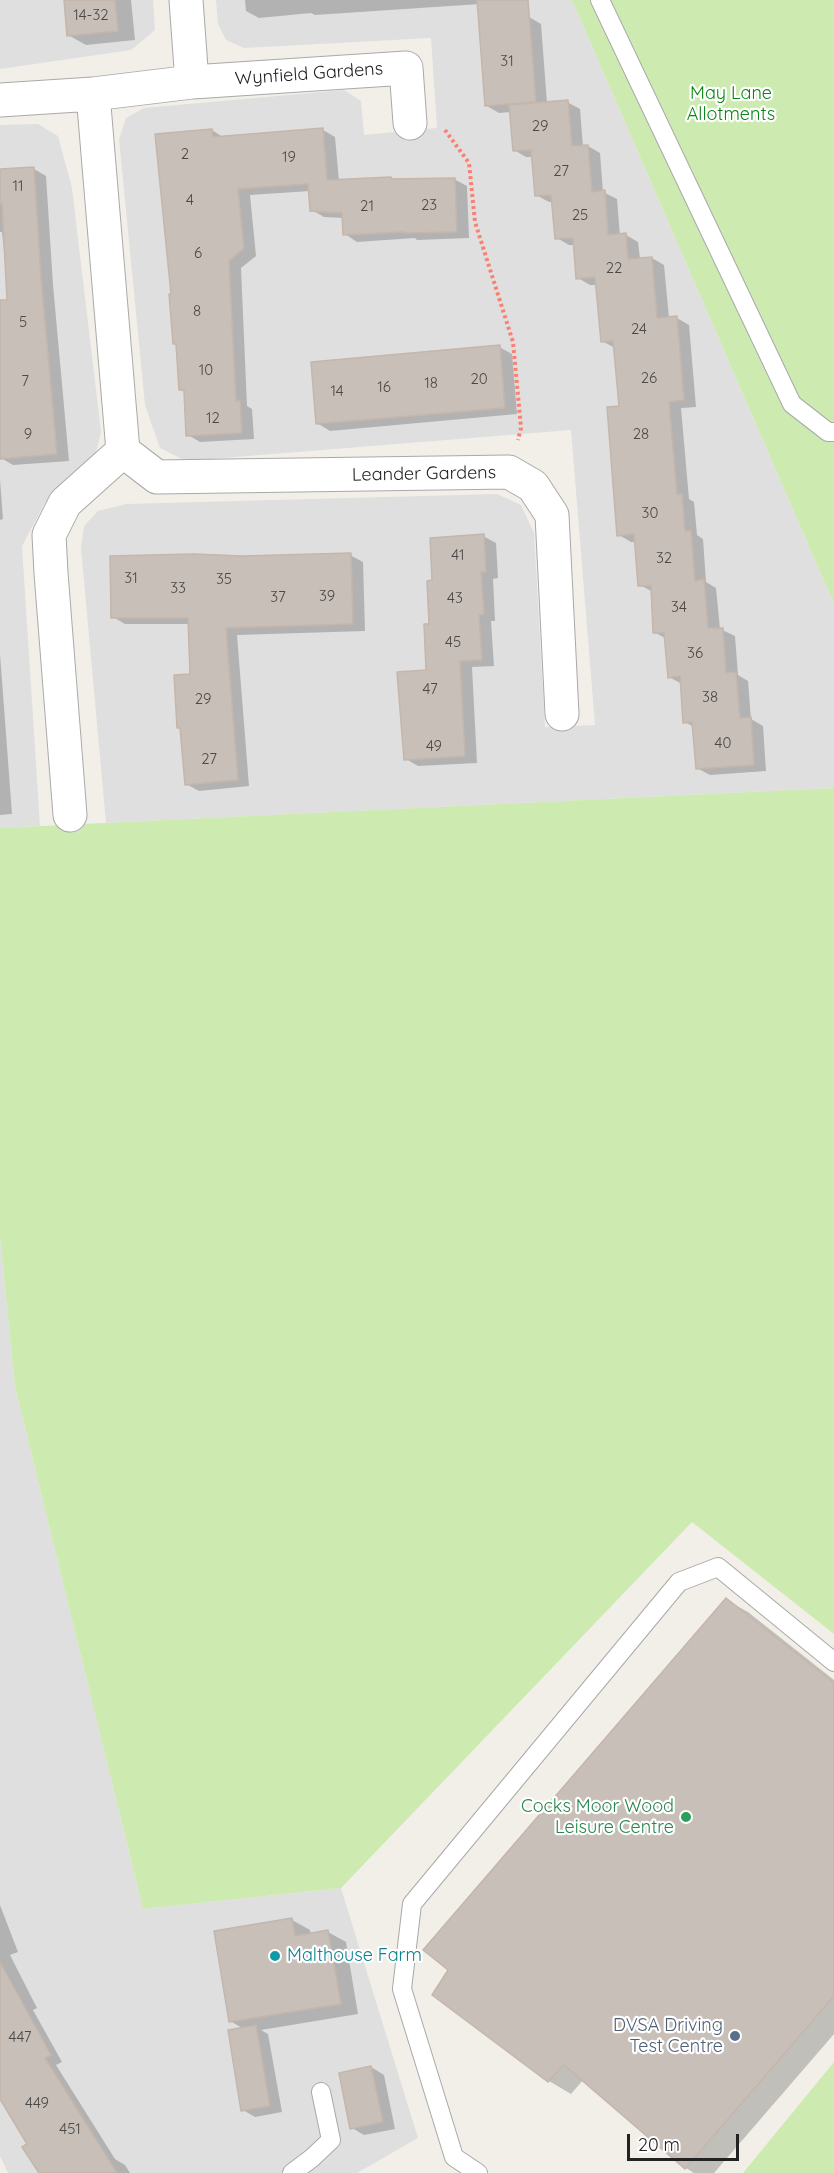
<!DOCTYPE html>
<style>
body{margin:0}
#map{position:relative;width:834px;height:2173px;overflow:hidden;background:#f2efe9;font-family:Quicksand,sans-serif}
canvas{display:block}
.scale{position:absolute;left:627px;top:2134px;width:112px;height:27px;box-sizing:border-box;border:3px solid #222;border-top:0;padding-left:8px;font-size:18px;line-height:21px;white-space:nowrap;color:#222;-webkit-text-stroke:4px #fff;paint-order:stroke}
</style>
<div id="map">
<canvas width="834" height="2173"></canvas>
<div class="scale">20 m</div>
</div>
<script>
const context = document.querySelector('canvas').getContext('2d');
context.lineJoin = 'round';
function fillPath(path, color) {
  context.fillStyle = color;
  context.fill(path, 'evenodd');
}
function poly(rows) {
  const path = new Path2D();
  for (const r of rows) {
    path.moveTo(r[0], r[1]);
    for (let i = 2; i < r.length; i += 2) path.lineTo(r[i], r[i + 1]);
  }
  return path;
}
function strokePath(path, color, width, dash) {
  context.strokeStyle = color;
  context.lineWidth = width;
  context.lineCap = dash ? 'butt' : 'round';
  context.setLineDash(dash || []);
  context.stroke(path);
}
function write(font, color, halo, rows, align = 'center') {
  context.font = font + ' Quicksand,sans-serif';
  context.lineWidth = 4.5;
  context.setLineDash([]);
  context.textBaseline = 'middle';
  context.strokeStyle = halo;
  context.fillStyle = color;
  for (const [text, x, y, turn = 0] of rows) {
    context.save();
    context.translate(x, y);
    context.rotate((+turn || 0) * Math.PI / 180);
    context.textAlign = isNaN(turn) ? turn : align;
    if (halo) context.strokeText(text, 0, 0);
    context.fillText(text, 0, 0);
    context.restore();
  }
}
fillPath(poly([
 [0,0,153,0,155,30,131,50,0,69],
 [216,0,572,0,834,604,834,788,106,823,81,548,84,526,98,511,126,504,497,494,521,505,534,533,545,727,595,725,571,430,186,461,160,448,145,405,119,139,126,118,144,108,344,90,361,101,364,135,437,128,431,38,244,48,226,40,218,24],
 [38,124,58,136,72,188,101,432,94,461,45,503,22,546,40,826,0,828,0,125],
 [0,1238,15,1387,143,1909,341,1888,418,2138,357,2173,8,2173,0,2156]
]), '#e0dfdf');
fillPath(poly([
 [572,0,834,0,834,604],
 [834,788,834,1634,692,1522,341,1888,143,1909,15,1387,0,1238,0,828],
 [834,2062,834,2173,743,2173]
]), '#cdebb0');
fillPath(poly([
 [65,0,131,0,135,40,86,45,68,35],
 [245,0,480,0,480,4,315,15,311,13,259,18,246,11],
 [529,17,541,24,547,103,567,102,580,109,583,147,588,146,600,153,603,192,617,199,620,236,626,235,638,242,640,259,652,258,664,265,669,318,677,318,689,325,696,407,681,408,689,499,694,502,697,535,703,539,706,582,716,588,720,629,735,636,738,675,748,681,751,719,763,726,766,771,710,775,697,768,694,727,685,722,682,684,669,677,667,639,654,632,653,592,640,585,636,542,631,542,619,535,620,407,615,348,602,341,597,285,590,285,578,278,575,245,569,245,557,238,553,202,549,202,536,195,533,157,526,157,514,150,511,112,499,113,487,106],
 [212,130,224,138,323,130,335,137,339,181,390,178,395,181,454,179,467,186,469,238,417,240,415,238,357,242,345,234,344,218,324,217,312,210,310,191,250,195,256,256,241,268,247,406,252,409,254,439,200,442,188,435,185,392,181,390,178,345,174,343],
 [34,169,46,176,53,285,69,461,13,465,1,458,0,447,0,302,9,301,2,232,0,232,0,171],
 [499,347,512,354,517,414,330,431,317,423],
 [0,479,3,519,0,520],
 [483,536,496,543,498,578,493,579,495,621,491,621,494,666,472,667,477,763,418,766,406,759,428,671,434,582],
 [350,555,363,562,365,631,237,635,249,786,199,791,186,784,191,675,190,624,125,624,113,617,242,557],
 [0,654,12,814,0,815],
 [726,1600,748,1612,834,1680,834,2034,714,2173,694,2173,686,2168,583,2080,571,2094,549,2081,450,1970],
 [0,1905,18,1952,10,1955,37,2008,33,2010,62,2062,56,2065,115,2159,125,2165,130,2173,40,2173,29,2145,0,2096],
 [292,1920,310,1930,311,1935,328,1932,346,1942,358,2014,261,2030,268,2034,282,2112,255,2117,243,2110,244,2029,230,2021],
 [371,2067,384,2075,395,2129,364,2135,352,2128]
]), '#0003');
const building = poly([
 [64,0,115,0,118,31,67,36,64,0],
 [477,0,528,0,536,102,485,106,477,0],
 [568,100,572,146,588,145,592,192,605,190,608,235,626,233,628,259,652,257,657,318,677,316,684,400,669,402,677,494,682,494,685,531,691,530,695,581,704,579,708,628,723,628,726,673,736,672,740,718,751,717,754,765,696,769,692,722,683,723,680,676,668,678,664,633,653,633,651,586,638,586,634,534,617,536,607,407,619,406,613,341,601,342,595,277,576,279,573,238,555,239,551,195,535,196,531,150,513,151,509,105,568,100],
 [323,128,327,180,391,177,391,179,455,178,457,232,404,233,404,232,343,235,342,213,310,211,308,184,238,189,244,248,229,261,236,401,240,400,242,433,186,436,184,390,179,390,176,344,173,344,169,294,171,294,155,134,212,129,213,137,323,128],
 [34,167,41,277,57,454,0,459,0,300,7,300,2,203,0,204,0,169,34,167],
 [500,345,505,408,316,424,311,362,500,345],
 [484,534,486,572,481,572,484,614,479,615,482,660,460,661,465,756,404,760,397,672,426,670,424,624,429,624,427,581,432,580,430,538,484,534],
 [351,553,353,624,226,628,238,780,185,785,180,728,177,728,174,675,190,674,188,618,111,618,110,556,194,554,242,556,351,553],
 [726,1598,834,1683,834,1996,685,2169,564,2065,548,2082,432,1995,448,1970,423,1950,726,1598],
 [292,1918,295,1936,328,1930,341,2004,229,2022,214,1931,292,1918],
 [0,1962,51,2055,45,2058,117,2173,39,2173,22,2147,27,2144,0,2099,0,1962],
 [256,2025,270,2106,241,2111,228,2030,256,2025],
 [371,2066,383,2122,350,2129,339,2073,371,2066]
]);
fillPath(building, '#c7bfb8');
strokePath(building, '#c4b6ab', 1.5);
const lane = poly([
 [600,0,792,404,828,432,834,432],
 [292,2173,312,2158,331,2140,321,2092],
 [478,2173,454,2157,402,1989,412,1904,679,1582,718,1567,834,1662]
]);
const street = poly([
 [192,82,406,68,410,123],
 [93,94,123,451,157,477,509,472,533,486,552,515,562,714],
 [0,100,93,94,192,82,186,0],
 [70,815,51,573,49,535,65,503,123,451]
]);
strokePath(lane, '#a9a9a9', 20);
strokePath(street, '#a9a9a9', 35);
strokePath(poly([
 [445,130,469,163,475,222,513,342,521,428,518,440]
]), '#fa8072', 4, [3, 3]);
strokePath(lane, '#fff', 18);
strokePath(street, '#fff', 33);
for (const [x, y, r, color] of [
 [686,1817,6,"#2e9e5b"],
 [275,1956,6,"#0f9aa8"],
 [735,2036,6,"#5c6f8a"]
]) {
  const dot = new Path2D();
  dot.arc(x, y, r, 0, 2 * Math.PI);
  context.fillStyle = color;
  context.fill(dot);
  strokePath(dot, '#fff', 2);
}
write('15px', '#4b4948', null, [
 ["14-32",91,15],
 ["31",507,61],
 ["29",540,126],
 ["2",185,154],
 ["19",289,157],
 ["27",561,171],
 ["11",18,186],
 ["4",190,200],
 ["23",429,205],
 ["21",367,206],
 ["25",580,215],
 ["6",198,253],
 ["22",614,268],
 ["8",197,311],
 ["5",23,322],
 ["24",639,329],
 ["10",206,370],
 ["26",649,378],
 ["20",479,379],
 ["7",25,381],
 ["18",431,383],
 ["16",384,387],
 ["14",337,391],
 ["12",213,418],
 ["9",28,434],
 ["28",641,434],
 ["30",650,513],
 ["41",458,555],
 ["32",664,558],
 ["31",131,578],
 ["35",224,579],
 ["33",178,588],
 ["39",327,596],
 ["37",278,597],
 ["43",455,598],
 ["34",679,607],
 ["45",453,642],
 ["36",695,653],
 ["47",430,689],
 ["38",710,697],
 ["29",203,699],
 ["40",723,743],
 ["49",434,746],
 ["27",209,759],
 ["447",20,2037],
 ["449",37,2103],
 ["451",70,2129]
]);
write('18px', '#222', '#fff', [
 ["Wynfield Gardens",309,74,-4],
 ["Leander Gardens",424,474,-1]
]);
write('18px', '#0c8416', '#fff', [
 ["May Lane",731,94],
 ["Allotments",731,115]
]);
write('18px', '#27864d', '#fff', [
 ["Cocks Moor Wood",674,1807],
 ["Leisure Centre",674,1828]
], 'right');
write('18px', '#0d838f', '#fff', [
 ["Malthouse Farm",287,1956]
], 'left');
write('18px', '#4e5e75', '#fff', [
 ["DVSA Driving",723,2026],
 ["Test Centre",723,2047]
], 'right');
</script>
